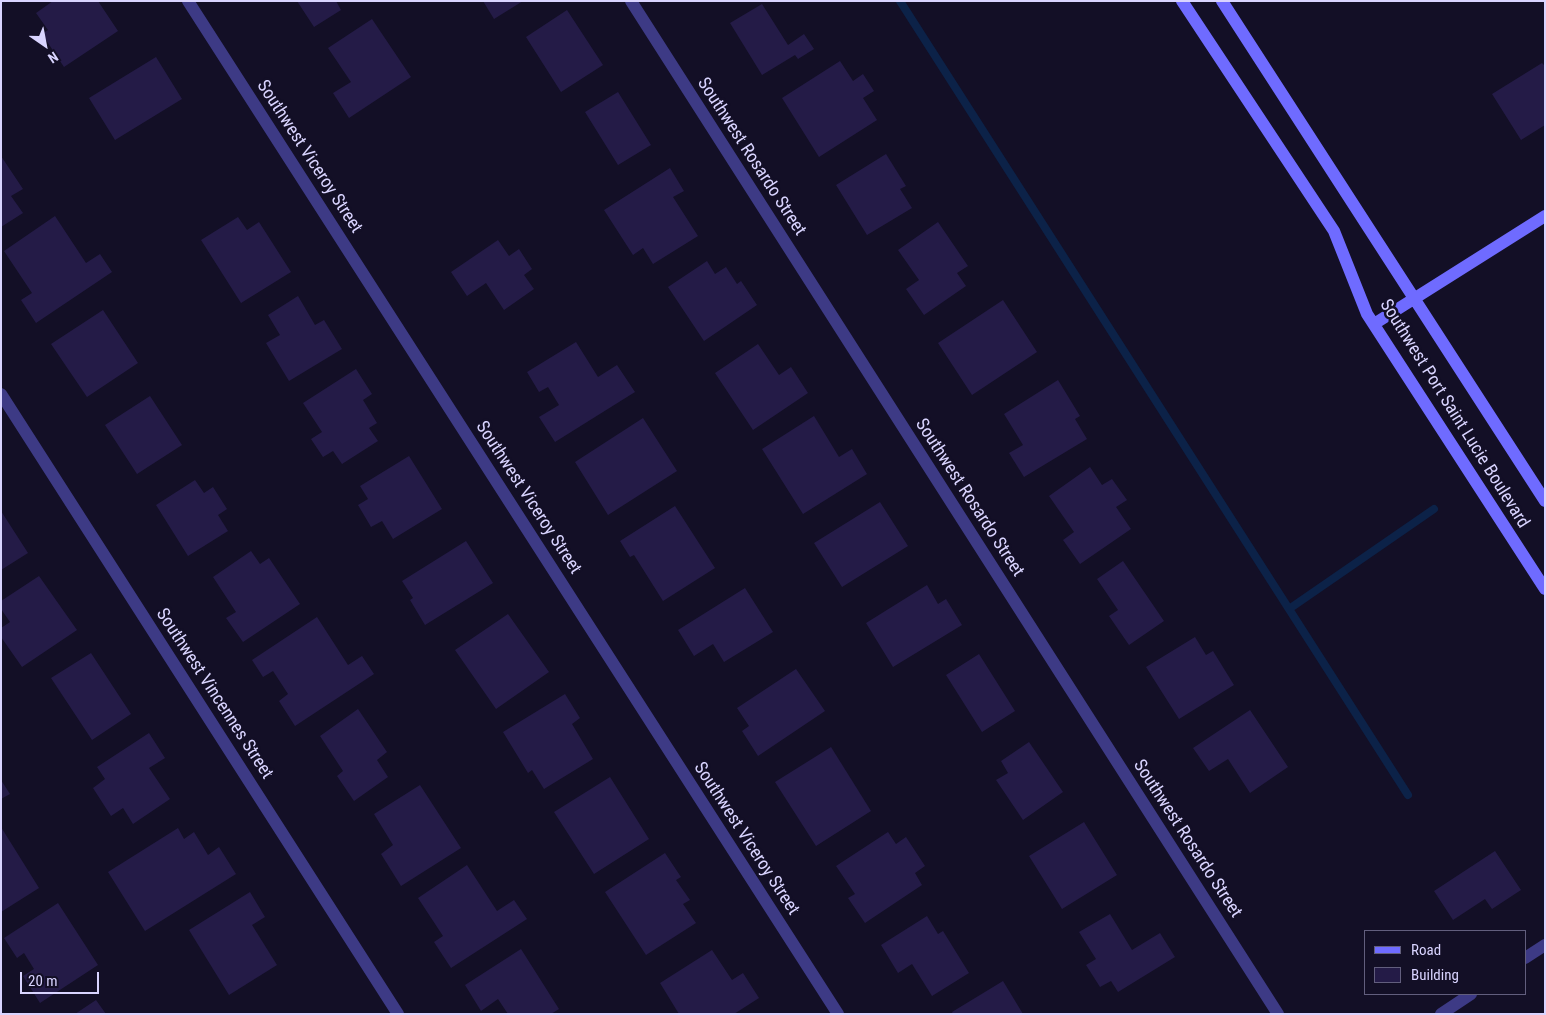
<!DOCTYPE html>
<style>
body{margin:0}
#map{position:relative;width:1546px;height:1015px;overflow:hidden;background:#130f26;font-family:"Roboto Condensed",sans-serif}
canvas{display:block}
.frame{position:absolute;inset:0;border:2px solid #d9d4ff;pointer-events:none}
.legend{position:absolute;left:1364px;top:930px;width:162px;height:65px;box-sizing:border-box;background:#130f26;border:1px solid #625e7d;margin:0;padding:6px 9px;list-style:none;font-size:15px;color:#d9d4ff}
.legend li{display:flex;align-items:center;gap:10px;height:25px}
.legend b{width:25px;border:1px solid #625e7d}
.north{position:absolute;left:20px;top:20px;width:50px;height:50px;-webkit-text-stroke:4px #130f26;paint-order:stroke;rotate:147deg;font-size:14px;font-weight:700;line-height:20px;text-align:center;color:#d9d4ff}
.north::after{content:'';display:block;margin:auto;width:18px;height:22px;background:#d9d4ff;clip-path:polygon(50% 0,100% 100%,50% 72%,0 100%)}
.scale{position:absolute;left:20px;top:972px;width:79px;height:22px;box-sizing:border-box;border:2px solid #d9d4ff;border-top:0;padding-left:6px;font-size:15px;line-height:18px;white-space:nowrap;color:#d9d4ff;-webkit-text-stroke:4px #130f26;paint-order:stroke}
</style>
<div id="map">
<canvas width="1546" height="1015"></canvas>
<div class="frame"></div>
<ul class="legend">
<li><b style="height:6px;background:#6f6bff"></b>Road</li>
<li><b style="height:14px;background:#241b47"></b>Building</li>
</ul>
<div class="north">N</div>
<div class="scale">20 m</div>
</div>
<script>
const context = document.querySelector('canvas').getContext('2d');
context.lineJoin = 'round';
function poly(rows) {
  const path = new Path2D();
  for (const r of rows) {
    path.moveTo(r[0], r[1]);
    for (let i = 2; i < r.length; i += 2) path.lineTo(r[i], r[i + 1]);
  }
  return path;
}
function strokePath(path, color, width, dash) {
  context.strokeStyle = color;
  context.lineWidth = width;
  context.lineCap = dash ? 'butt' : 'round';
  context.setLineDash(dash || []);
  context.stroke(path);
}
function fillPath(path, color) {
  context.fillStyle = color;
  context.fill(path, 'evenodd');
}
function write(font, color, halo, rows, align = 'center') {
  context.font = font + ' "Roboto Condensed",sans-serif';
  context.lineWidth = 5;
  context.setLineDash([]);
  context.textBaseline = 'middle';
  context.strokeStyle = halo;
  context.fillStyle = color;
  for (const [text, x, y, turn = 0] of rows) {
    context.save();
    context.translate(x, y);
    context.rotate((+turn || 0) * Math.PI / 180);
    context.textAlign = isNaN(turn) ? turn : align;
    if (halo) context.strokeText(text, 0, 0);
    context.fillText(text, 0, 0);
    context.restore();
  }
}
strokePath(poly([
 [900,1,1408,795],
 [1289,609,1434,509]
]), '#0c2248', 8);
fillPath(poly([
 [53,1,98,1,118,31,64,67,42,34,48,30,36,13],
 [297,1,336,1,341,10,314,27],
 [483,1,523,1,494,19],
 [762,4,788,45,804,34,814,49,798,59,795,55,762,75,730,23],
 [567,10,603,65,561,92,526,37],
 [372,19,411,77,349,118,333,93,351,82,328,48],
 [156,57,182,99,115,140,89,98],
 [840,61,853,81,863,74,874,91,863,98,877,120,819,157,782,98],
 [1542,63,1545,66,1545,125,1521,140,1492,94],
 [618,92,651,145,618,165,585,112],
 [886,154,906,186,900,189,912,208,867,235,836,185],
 [1,156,23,189,11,196,23,213,1,227],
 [670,168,684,191,673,197,698,236,653,264,643,248,633,255,604,210],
 [55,216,86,263,100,254,112,272,36,323,21,300,32,293,4,251],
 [238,217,247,230,259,222,291,272,241,303,201,240],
 [938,222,968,266,957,273,966,286,924,315,906,289,919,280,898,250],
 [498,240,509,256,519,249,532,269,524,275,534,289,504,310,486,283,467,296,451,272],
 [707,261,715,274,726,267,737,284,741,281,757,305,704,341,668,287],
 [298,296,315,325,324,320,342,349,289,381,266,343,280,335,268,315],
 [1003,300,1037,352,972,395,938,343],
 [103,310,138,363,87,397,51,344],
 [576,342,598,377,617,365,635,392,555,442,539,417,559,405,548,387,539,392,527,372],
 [758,344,779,375,791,367,808,393,753,430,715,373],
 [356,369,372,394,363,400,377,423,369,428,378,441,342,464,333,451,323,457,311,439,322,432,303,403],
 [1058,380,1080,416,1075,419,1087,439,1024,477,1009,453,1023,445,1004,414],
 [150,396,182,445,137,474,105,425],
 [814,416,839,457,852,449,867,474,803,514,762,449],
 [643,418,677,471,608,515,575,462],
 [409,456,442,509,393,539,382,521,371,527,358,505,368,499,360,486],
 [1090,467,1102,485,1112,479,1127,500,1116,507,1131,529,1080,564,1063,540,1074,532,1049,496],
 [195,480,204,493,213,487,227,509,218,515,228,531,188,556,156,505],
 [880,502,908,546,842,587,814,543],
 [675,506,715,568,663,601,634,555,630,557,620,541],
 [1,511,28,553,1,570],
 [466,541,493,583,425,625,410,600,413,598,402,581],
 [251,551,260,564,269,558,300,604,243,642,226,618,236,612,213,577],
 [1123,561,1164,621,1129,645,1109,616,1118,610,1097,579],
 [39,576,77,630,22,667,1,637,1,628,10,622,1,609,1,601],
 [927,585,938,604,946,599,962,625,893,667,866,623],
 [745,588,773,632,724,662,713,644,694,656,678,630],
 [508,614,549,672,496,709,455,650],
 [317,617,348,665,362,656,374,674,295,726,279,701,288,694,273,671,263,677,252,660],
 [1195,637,1206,655,1213,651,1234,685,1179,719,1146,667],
 [91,653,131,714,92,740,51,678],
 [979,654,1015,711,982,732,946,675],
 [796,669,825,711,758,756,742,731,749,726,737,708],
 [565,694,580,718,572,724,593,759,544,789,532,770,528,773,503,732],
 [358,709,387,752,377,760,388,777,354,801,337,776,343,771,320,736],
 [1250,710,1288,767,1250,793,1228,759,1209,771,1193,748],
 [149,733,165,758,149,768,170,799,133,824,123,808,111,816,93,788,105,779,97,767],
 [1029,742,1063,792,1023,820,996,780,1008,773,1001,761],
 [831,747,871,811,816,846,775,782],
 [610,777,649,839,594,874,554,812],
 [1,780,10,794,1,799],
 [420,785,461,848,401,886,381,854,393,845,374,814],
 [1084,822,1117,875,1062,909,1029,856],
 [1,827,39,888,1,912],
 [178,828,184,839,194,832,208,855,219,847,236,874,145,931,108,872],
 [888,832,896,844,906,837,925,866,915,873,922,885,865,923,848,898,855,894,836,866],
 [1495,851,1521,890,1492,909,1485,899,1453,920,1434,891],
 [665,853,681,877,676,880,690,900,683,904,696,923,646,955,605,892],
 [467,865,497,911,514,900,527,919,451,968,434,942,443,936,418,898],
 [250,892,265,917,252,925,277,965,229,995,189,930],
 [58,903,98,965,40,1003,23,976,34,969,24,953,17,958,4,938],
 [1110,914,1132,950,1160,933,1175,957,1118,992,1111,981,1100,987,1086,965,1096,959,1079,932],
 [927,916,938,934,943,931,969,973,932,996,912,964,898,973,881,945],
 [521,949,559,1009,551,1014,508,1014,498,999,481,1011,465,985],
 [712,950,732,980,743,973,759,998,734,1014,679,1014,660,983],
 [1003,981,1023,1014,953,1014,952,1012],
 [96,1000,106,1014,75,1014]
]), '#241b47');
strokePath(poly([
 [188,1,838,1014],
 [631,1,1278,1014],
 [1,394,398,1014],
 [1525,958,1545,945],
 [1441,1014,1471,994]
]), '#3d3a85', 12);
strokePath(poly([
 [1182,1,1334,231,1367,314,1545,589],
 [1222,1,1545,501],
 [1374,324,1545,216]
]), '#6f6bff', 12);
write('18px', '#d9d4ff', '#130f26', [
 ["Southwest Viceroy Street",309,157,57],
 ["Southwest Rosardo Street",751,157,57],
 ["Southwest Port Saint Lucie Boulevard",1454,414,58],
 ["Southwest Viceroy Street",528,498,57],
 ["Southwest Rosardo Street",969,498,57],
 ["Southwest Vincennes Street",214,694,57],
 ["Southwest Viceroy Street",746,839,57],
 ["Southwest Rosardo Street",1187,839,57]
]);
</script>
